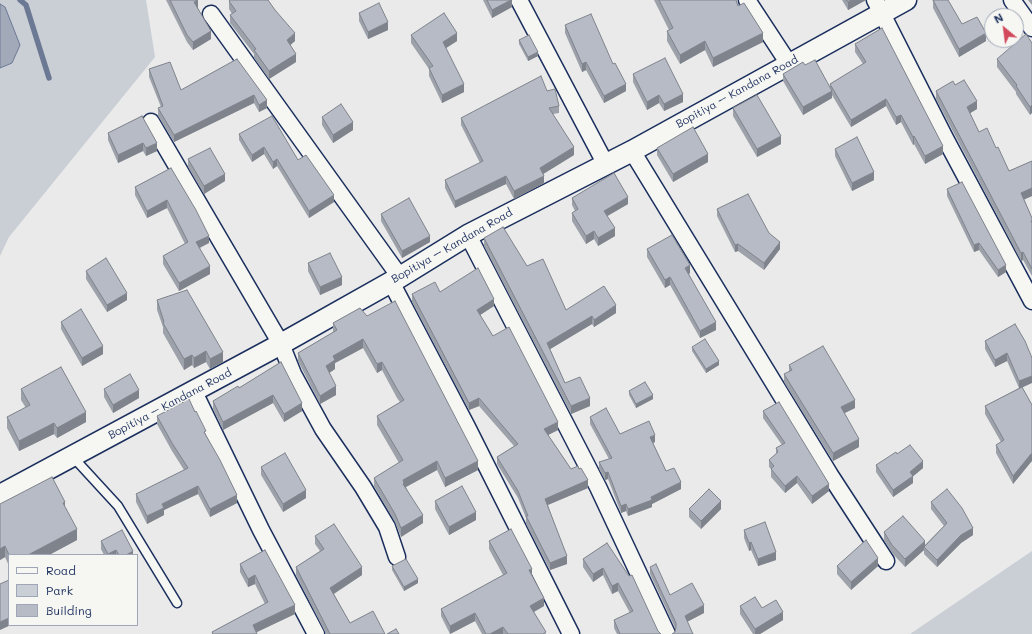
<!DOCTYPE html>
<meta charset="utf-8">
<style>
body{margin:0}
#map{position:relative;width:1032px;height:634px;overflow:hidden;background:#e9eae9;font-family:Mali,sans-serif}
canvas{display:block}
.legend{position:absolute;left:8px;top:554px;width:130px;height:72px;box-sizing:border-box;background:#f6f6f2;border:1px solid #9ea6b7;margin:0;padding:5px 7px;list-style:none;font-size:12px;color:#1b2f5e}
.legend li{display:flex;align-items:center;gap:8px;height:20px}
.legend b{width:20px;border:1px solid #9ea6b7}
.north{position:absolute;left:984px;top:8px;width:40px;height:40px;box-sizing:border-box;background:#f6f6f2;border:1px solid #9ea6b7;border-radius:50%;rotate:331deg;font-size:11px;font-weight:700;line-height:16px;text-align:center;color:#1b2f5e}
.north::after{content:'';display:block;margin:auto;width:14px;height:18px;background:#d1495b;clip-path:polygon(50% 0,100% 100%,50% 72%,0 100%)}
</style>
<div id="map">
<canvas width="1032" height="634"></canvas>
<ul class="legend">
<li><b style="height:5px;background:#f6f6f2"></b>Road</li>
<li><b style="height:11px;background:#caced5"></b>Park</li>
<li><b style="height:11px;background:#b6bbc6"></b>Building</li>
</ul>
<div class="north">N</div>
</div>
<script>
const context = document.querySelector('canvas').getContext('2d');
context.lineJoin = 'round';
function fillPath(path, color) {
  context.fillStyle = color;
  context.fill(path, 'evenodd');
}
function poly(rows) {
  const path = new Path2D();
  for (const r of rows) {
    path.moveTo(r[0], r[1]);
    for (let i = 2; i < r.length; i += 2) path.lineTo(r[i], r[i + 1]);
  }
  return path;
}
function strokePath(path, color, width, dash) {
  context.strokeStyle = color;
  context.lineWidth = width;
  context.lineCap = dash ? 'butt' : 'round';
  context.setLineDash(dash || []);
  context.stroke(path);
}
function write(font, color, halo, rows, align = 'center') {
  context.font = font + ' Mali,sans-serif';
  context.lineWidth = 3;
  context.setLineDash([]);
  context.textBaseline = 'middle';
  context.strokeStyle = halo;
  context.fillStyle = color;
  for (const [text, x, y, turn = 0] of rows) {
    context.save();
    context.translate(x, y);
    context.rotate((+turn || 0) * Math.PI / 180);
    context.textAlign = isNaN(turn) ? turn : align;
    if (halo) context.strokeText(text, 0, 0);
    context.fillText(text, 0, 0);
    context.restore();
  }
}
fillPath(poly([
 [0,0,146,0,155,57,9,237,0,256],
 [1032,551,1032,634,910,634]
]), '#caced5');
const water = poly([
 [0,4,5,7,20,45,12,63,0,68,0,4]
]);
fillPath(water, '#a2aaba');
strokePath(water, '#6c7995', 1);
strokePath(poly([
 [20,0,26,5,49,78]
]), '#6c7995', 5.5);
const service = poly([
 [73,457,118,506,177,603]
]);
const minor = poly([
 [519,0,605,163],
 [747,0,789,64],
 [875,0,945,138,1032,301],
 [1012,0,1032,28],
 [211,14,400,277],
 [151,122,281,344,293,374,323,429,363,487,387,527,397,557],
 [632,151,830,475,886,561],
 [468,235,598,487,667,634],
 [391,282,467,427,571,634],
 [194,392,261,530,316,634]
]);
const tertiary = poly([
 [0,495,281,344,400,277,468,235,632,151,906,0]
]);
strokePath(service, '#1b2f5e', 11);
strokePath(minor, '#1b2f5e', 19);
strokePath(tertiary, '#1b2f5e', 23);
strokePath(service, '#f6f6f2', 8);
strokePath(minor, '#f6f6f2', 16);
strokePath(tertiary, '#f6f6f2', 20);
fillPath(poly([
 [166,0,198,0,198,8,211,39,193,50,187,42],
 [483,0,512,0,512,7,492,18],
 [654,0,736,0,738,6,763,42,713,67,705,50,680,64,667,41,667,31,669,30],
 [842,0,866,0,848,10],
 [933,0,962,24,986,41,959,57,933,8],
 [1028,0,1032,0,1032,5],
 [229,1,295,41,290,45,296,62,269,79,254,58,254,54,230,23,230,15,232,14,229,9],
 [359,13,388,30,368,39,359,21],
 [565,25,613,64,626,91,604,103,586,70,582,72,565,33],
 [411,35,457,41,446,48,464,92,442,103,429,76,429,69,411,43],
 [519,40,538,56,528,61,519,44],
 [1032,43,1030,115,1016,94,1016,92,997,67,997,59],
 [855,44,943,154,925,164,914,144,913,145,901,122,896,125,886,106,851,127,832,95,832,98,803,115,783,81,783,74,805,65,830,87,830,84,863,64,855,52],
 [237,59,267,108,259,112,254,103,174,142,158,116,158,108,161,107,149,77,149,69,181,90],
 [633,74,683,102,664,111,659,103,647,110,633,82],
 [955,85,977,109,970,113,979,132,996,148,1009,171,1032,161,1032,196,1024,199,1032,218,1032,276,1023,260,1021,261,936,99,936,91],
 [547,91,559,106,559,113,553,114,574,155,543,174,544,183,514,199,506,184,455,208,445,188,445,180,480,163,461,125,461,118],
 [733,108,781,144,757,157,733,116],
 [142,116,157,151,146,156,143,151,118,163,108,140,108,133],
 [322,117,353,130,333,143,322,125],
 [239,134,298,160,334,202,309,218,277,166,273,169,264,154,252,162,239,140],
 [657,148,708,162,673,182,657,155],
 [835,149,874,180,852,191,835,156],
 [188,159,225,181,204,194,188,167],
 [171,168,209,243,200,248,210,274,179,291,163,264,163,256,185,244,167,208,147,218,135,195,135,187],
 [947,189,1006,272,998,277,979,250,974,252,947,196],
 [572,198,628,204,607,216,615,236,598,246,594,239,586,244,572,221,572,213,575,211,572,205],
 [717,209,769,233,780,249,764,270,738,251,735,252,717,216],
 [381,214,430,242,402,258,381,221],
 [484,238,527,266,566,310,616,313,594,327,592,324,550,349,565,383,590,406,571,414,484,246],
 [647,249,690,273,689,274,716,330,700,338,670,285,665,288,647,257],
 [308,263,342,285,320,295,308,271],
 [86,271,127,300,107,312,86,279],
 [440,292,494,306,480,315,493,336,558,430,548,435,571,469,588,488,548,505,567,564,550,570,526,524,526,518,518,498,497,464,497,457,514,446,479,406,469,410,412,302,412,294],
 [157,300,223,362,210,369,206,362,194,368,192,365,184,370,163,333,163,327,157,310],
 [360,308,478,470,445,487,437,470,406,487,423,523,401,537,395,522,374,486,374,478,399,463,377,425,377,416,400,402,397,398,382,370,377,373,363,348,335,363,335,369,329,373,336,395,320,404,298,361,298,353,333,332,333,323],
 [61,322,103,354,82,366,61,329],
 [1015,324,1022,387,1032,405,1032,461,1031,462,1013,484,996,453,996,445,1001,442,985,414,985,406,1019,388,1007,361,995,367,985,349,985,341],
 [692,347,719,365,706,373,692,351],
 [281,362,302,411,284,422,273,403,223,430,213,409,213,401,239,388],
 [789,365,855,408,844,413,859,447,833,461,784,382,784,374,789,372],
 [21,389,86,422,57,438,54,434,19,451,7,428,7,417,26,408,21,400],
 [104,389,139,398,113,413,104,397],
 [629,391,653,399,636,408,629,395],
 [763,411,829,491,812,504,797,483,785,493,771,477,771,469,769,467,769,460,776,454,776,448,782,445,763,418],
 [195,412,237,503,210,517,198,494,164,510,164,515,147,524,136,502,136,494,184,470,172,451,157,424,157,416],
 [590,417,620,434,655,442,653,443,666,471,681,489,652,504,652,507,628,516,626,511,621,513,608,479,605,480,599,469,599,462,609,459,590,424],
 [897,454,923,468,913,476,913,483,893,497,876,472,876,465],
 [261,467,306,498,283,512,261,475],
 [435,501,476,520,449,535,435,509],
 [931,502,973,535,961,543,937,567,924,554,924,550,905,567,892,553,884,540,884,532,925,545,944,526,931,509],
 [0,504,65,508,77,540,49,555,9,555,9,566,5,557,0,560],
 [689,509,721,509,701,529,689,517],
 [744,530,776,560,758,566,751,550,749,551,744,538],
 [315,536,362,575,334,594,350,623,385,634,326,634,296,575,296,567,320,551,315,544],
 [101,541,133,555,104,555,101,549],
 [489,541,532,576,544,606,534,612,546,634,482,634,475,621,450,634,441,616,441,609,503,575,489,549],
 [607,543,658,631,661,634,617,634,614,628,614,620,630,613,618,591,612,594,603,575,593,582,583,567,583,559],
 [265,550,295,614,256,632,257,634,212,634,212,632,265,604,255,584,248,587,240,572,240,564],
 [392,566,418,583,404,591,392,570],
 [837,566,878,566,851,590,837,574],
 [650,567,670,595,704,613,688,621,675,632,676,630,650,574],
 [740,606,762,608,783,620,760,634,753,634,740,614]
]), '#9da1aa');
fillPath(poly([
 [198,0,198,8,194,10,194,2],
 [511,0,512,0,512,7,492,18,492,10],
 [852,0,866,0,848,10,848,2],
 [388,22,388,30,368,39,368,32],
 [211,31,211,39,193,50,193,42],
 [295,33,295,41,287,48,287,40],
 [457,33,457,41,443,50,443,42],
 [763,33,763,42,713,67,713,58],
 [986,33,986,41,959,57,959,49],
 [705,41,705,50,680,64,680,55],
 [538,52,538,56,528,61,528,57],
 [296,54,296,62,269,79,269,71],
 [586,62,586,70,582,72,582,64],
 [464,84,464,92,442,103,442,95],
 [626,84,626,91,604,103,604,96],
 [832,91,832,98,803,115,803,107],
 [683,94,683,102,664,111,664,104],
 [254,95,254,103,174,142,174,135],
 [659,95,659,103,647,110,647,102],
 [886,99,886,106,851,127,851,120],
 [267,100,267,108,259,112,259,105],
 [977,101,977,109,967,115,967,107],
 [1032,105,1032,113,1030,115,1030,107],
 [901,115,901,122,896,125,896,117],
 [353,122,353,130,333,143,333,135],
 [781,136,781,144,757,157,757,149],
 [914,136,914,144,913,145,913,137],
 [143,143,143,151,118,163,118,155],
 [157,143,157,151,146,156,146,148],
 [943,146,943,154,925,164,925,156],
 [264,147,264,154,252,162,252,155],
 [574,147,574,155,540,176,540,168],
 [708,154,708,162,673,182,673,174],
 [277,159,277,166,273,169,273,162],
 [874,172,874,180,852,191,852,183],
 [225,174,225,181,204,194,204,186],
 [506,176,506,184,455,208,455,201],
 [544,176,544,183,514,199,514,191],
 [1032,188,1032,196,1021,201,1021,193],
 [334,195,334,202,309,218,309,211],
 [628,197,628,204,604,218,604,211],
 [167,200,167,208,147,218,147,211],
 [615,228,615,236,598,246,598,238],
 [594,231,594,239,586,244,586,236],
 [209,236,209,243,196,249,196,242],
 [430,236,430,242,402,258,402,251],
 [780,242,780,249,764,270,764,263],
 [979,243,979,250,974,252,974,245],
 [738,244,738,251,735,252,735,245],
 [1023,252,1023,260,1021,261,1021,253],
 [690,265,690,273,685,276,685,268],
 [1006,265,1006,272,998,277,998,270],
 [210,266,210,274,179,291,179,283],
 [342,277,342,285,320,295,320,287],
 [670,277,670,285,665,288,665,280],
 [127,293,127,300,107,312,107,305],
 [494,299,494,306,477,317,477,310],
 [616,305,616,313,594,327,594,320],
 [592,316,592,324,547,351,547,343],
 [716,322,716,330,700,338,700,331],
 [363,339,363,348,335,363,335,369,326,375,326,366,333,356],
 [103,346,103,354,82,366,82,358],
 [206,351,206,362,194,368,194,358],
 [223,352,223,362,210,369,210,359],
 [1007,353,1007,361,995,367,995,360],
 [192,355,192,365,184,370,184,359],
 [719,361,719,365,706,373,706,369],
 [382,362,382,370,377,373,377,364],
 [1032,376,1032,383,1019,389,1019,381],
 [336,386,336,395,320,404,320,396],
 [139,390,139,398,113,413,113,405],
 [273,395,273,403,223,430,223,422],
 [653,395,653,399,636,408,636,404],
 [479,398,479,406,469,410,469,403],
 [590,398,590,406,571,414,571,406],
 [855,400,855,408,841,415,841,407],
 [302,403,302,411,284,422,284,414],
 [86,412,86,422,57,438,57,428],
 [558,422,558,430,544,437,544,429],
 [54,423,54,434,19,451,19,441],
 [655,435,655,442,650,444,650,437],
 [859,439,859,447,833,461,833,453],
 [1031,454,1032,454,1032,461,1031,462,1013,484,1013,476],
 [437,461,437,470,404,488,403,480],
 [478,461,478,470,445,487,445,478],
 [923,461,923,468,910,479,910,472],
 [608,472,608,479,605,480,605,473],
 [797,476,797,483,785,493,785,486],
 [913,476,913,483,893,497,893,490],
 [588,480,588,488,545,506,545,499],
 [681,482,681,489,652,504,652,507,628,516,628,509],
 [829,484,829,491,812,504,812,496],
 [198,486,198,494,164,510,164,515,147,524,147,516,162,504],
 [306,490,306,498,283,512,283,504],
 [237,495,237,503,210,517,210,509],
 [721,501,721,509,701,529,701,521],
 [65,502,65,513,63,503],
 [626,504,626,511,621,513,621,506],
 [476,512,476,520,449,535,449,527],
 [423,515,423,523,401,537,401,528],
 [973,528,973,535,961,543,937,567,937,560,961,535],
 [77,529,77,540,49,555,28,555],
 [925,541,925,548,924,547,924,550,905,567,905,559],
 [751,542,751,550,749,551,749,543],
 [5,546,5,557,0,560,0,549],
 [116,550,116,555,108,555,108,554],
 [133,551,133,555,126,555],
 [776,552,776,560,758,566,758,559],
 [567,556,567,564,550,570,550,563],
 [878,558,878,566,851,590,851,582],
 [362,567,362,575,330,596,330,588],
 [603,568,603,575,593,582,593,574],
 [532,569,532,577,529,570],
 [255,575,255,584,248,587,248,579],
 [418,579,418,583,404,591,404,587],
 [618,583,618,591,612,594,612,586],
 [544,598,544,606,530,614,530,606],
 [295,605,295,614,253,634,253,625],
 [704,605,704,613,685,623,685,616],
 [783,612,783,620,760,634,755,634,755,629],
 [475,613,475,621,450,634,450,626],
 [9,618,9,625,11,625,0,630,0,622],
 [503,627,503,634,490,634]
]), '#7f838b');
const building = poly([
 [170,0,198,0,194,2,211,31,193,42,187,35,170,0],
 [230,0,268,0,275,10,295,33,287,40,296,54,269,71,254,50,256,49,230,15,236,11,229,1,230,0],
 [487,0,511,0,492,10,487,0],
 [659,0,736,0,738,6,744,3,763,33,713,58,705,41,680,55,667,31,673,28,659,0],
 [846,0,852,0,848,2,846,0],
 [933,0,948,0,962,24,977,17,986,33,959,49,933,0],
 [379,3,388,22,368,32,359,13,379,3],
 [444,13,457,33,443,42,464,84,442,95,429,68,433,66,411,35,444,13],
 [591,14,613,64,615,63,626,84,604,96,586,62,582,64,565,25,591,14],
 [882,28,943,146,925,156,914,136,913,137,901,115,896,117,886,99,851,120,830,84,866,62,855,44,882,28],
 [1026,34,1032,43,1032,105,1030,107,1016,86,1017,85,997,59,1026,34],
 [529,35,538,52,528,57,519,40,529,35],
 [665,58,683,94,664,104,659,95,647,102,633,74,665,58],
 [237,59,267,100,259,105,254,95,174,135,158,108,163,106,149,69,170,62,181,90,237,59],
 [815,60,832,91,803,107,783,74,803,62,805,65,815,60],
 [541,76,547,91,555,89,559,106,549,108,574,147,540,168,544,176,514,191,506,176,455,201,445,180,483,161,461,118,541,76],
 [964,80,977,101,967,107,979,132,987,128,996,148,998,147,1009,171,1032,161,1032,188,1021,193,1032,218,1032,221,1031,221,1032,223,1032,269,1023,252,1021,253,936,91,953,81,955,85,964,80],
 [757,95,781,136,757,149,733,108,757,95],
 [341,104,353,122,333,135,322,117,341,104],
 [142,116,157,143,146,148,143,143,118,155,108,133,142,116],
 [272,116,298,160,306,155,334,195,309,211,277,159,273,162,264,147,252,155,239,134,272,116],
 [693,127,708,154,673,174,657,148,693,127],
 [857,137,874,172,852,183,835,149,857,137],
 [210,148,225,174,204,186,188,159,210,148],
 [171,168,196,210,209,236,196,242,210,266,179,283,163,256,188,242,167,200,147,211,135,187,171,168],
 [614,173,628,197,604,211,615,228,598,238,594,231,586,236,572,213,578,209,572,198,614,173],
 [962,182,1006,265,998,270,979,243,974,245,947,189,962,182],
 [748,194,769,233,780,242,764,263,738,244,735,245,717,209,748,194],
 [409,198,430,236,402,251,381,214,409,198],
 [503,227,527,266,543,259,566,310,604,286,616,305,594,320,592,316,547,343,565,383,580,377,590,398,571,406,484,238,503,227],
 [672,235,690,265,685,268,716,322,700,331,670,277,665,280,647,249,672,235],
 [330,253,342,277,320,287,308,263,330,253],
 [106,258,127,293,107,305,86,271,106,258],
 [478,268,494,299,477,310,493,336,509,327,558,422,544,429,571,469,578,466,579,469,581,468,588,480,545,499,567,556,550,563,526,516,528,516,518,491,497,457,518,444,479,398,469,403,412,294,435,282,440,292,478,268],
 [187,290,223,352,210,359,206,351,194,358,192,355,184,359,163,323,164,322,157,300,187,290],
 [395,301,478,461,445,478,437,461,403,480,404,483,403,484,423,515,401,528,395,514,374,478,403,460,377,416,404,400,397,389,382,362,377,364,363,339,333,356,335,360,326,366,336,386,320,396,298,353,337,330,333,323,360,308,367,316,395,301],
 [81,309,103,346,82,358,61,322,81,309],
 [1015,324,1025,341,1032,358,1032,376,1019,381,1007,353,995,360,985,341,1015,324],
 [705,339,719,361,706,369,692,347,705,339],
 [823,346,855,400,841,407,859,439,833,453,784,374,792,370,789,365,823,346],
 [281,362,302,403,284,414,273,395,223,422,213,401,238,386,239,388,281,362],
 [61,367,86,412,57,428,54,423,19,441,7,417,30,405,21,389,61,367],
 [130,374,139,390,113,405,104,389,130,374],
 [645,382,653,395,636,404,629,391,645,382],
 [1022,387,1032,405,1032,454,1031,454,1013,476,996,445,1004,440,985,406,1022,387],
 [189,399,195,412,196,411,206,431,204,432,220,460,237,495,210,509,198,486,162,504,164,508,147,516,136,494,188,468,172,443,157,416,189,399],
 [779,402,829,484,812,496,797,476,785,486,771,469,774,466,769,460,778,452,776,448,785,443,763,411,779,402],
 [606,408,620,434,649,421,655,435,650,437,666,471,674,468,681,482,651,497,652,500,628,509,626,504,621,506,608,472,605,473,599,462,612,458,590,417,606,408],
 [910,445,923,461,910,472,913,476,893,490,876,465,896,452,897,454,910,445],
 [285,453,306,490,283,504,261,467,285,453],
 [52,477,65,502,63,503,77,529,28,555,9,555,5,546,0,549,0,504,52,477],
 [462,486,476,512,449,527,435,501,462,486],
 [709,489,721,501,701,521,689,509,709,489],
 [947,489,962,508,973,528,961,535,937,560,924,547,947,523,931,502,947,489],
 [903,516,925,541,905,559,892,545,884,532,903,516],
 [765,522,776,552,758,559,751,542,749,543,744,530,765,522],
 [334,524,362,567,330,588,350,623,373,611,385,634,330,634,296,567,324,549,315,536,334,524],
 [511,529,532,569,529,570,544,598,530,606,546,632,543,634,508,634,503,627,490,634,486,634,475,613,450,626,441,609,507,573,489,541,511,529],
 [122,530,133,551,126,555,119,555,116,550,108,554,101,541,122,530],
 [866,540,878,558,851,582,837,566,866,540],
 [607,543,629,576,632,575,658,631,661,634,620,634,614,620,633,611,618,583,612,586,603,568,593,574,583,559,607,543],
 [265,550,295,605,253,625,257,634,213,634,212,632,268,602,255,575,248,579,240,564,265,550],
 [406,559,418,579,404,587,392,566,406,559],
 [656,564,670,595,692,583,704,605,685,616,693,634,672,634,675,632,676,627,676,623,650,567,656,564],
 [9,580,9,618,0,622,0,584,9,580],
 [755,597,762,608,776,600,783,612,755,629,740,606,755,597],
 [396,629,399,634,387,634,396,629]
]);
fillPath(building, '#b6bbc6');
strokePath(building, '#7f838b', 1);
write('11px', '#1b2f5e', '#f6f6f2', [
 ["Bopitiya – Kandana Road",737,92,-29],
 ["Bopitiya – Kandana Road",452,246,-30],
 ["Bopitiya – Kandana Road",170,404,-28]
]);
</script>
